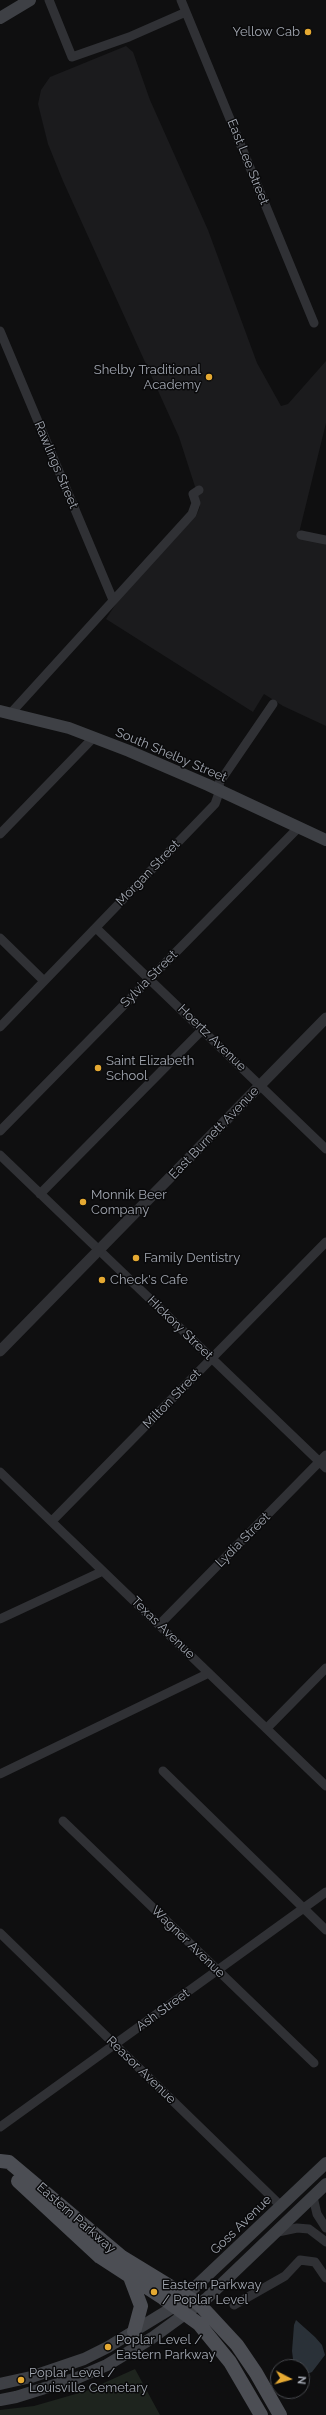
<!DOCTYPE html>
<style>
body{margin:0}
#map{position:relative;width:326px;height:2415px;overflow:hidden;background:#0f0f10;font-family:Raleway,sans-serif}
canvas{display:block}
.north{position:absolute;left:270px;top:2359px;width:40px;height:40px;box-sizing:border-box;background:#0a0a0b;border:1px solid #46484d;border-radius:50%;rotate:96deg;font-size:11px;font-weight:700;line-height:16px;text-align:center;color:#a1a6b0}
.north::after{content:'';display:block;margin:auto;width:14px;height:18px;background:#e5a932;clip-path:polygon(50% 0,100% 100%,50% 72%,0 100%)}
</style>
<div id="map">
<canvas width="326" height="2415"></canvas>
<div class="north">N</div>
</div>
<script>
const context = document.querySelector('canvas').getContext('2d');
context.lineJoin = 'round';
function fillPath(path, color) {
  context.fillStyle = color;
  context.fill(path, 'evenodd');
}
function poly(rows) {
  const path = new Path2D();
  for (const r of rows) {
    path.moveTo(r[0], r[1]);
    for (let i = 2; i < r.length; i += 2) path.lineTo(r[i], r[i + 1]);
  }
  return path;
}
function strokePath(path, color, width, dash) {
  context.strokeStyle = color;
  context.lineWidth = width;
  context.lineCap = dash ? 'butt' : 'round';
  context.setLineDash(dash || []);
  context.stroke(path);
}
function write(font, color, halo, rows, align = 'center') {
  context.font = font + ' Raleway,sans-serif';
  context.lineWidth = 3;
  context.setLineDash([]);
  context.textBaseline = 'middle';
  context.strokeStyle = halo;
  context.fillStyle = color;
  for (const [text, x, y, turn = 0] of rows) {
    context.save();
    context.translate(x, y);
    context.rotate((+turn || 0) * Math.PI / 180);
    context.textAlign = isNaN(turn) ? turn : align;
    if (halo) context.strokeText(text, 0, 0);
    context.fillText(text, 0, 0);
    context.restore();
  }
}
fillPath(poly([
 [126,46,133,52,150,100,208,230,257,363,281,406,288,404,326,361,326,423,299,533,326,544,326,726,283,706,264,694,253,712,106,619,119,599,196,516,200,507,199,499,179,437,63,181,48,144,38,104,41,90,50,77]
]), '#1b1b1d');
fillPath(poly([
 [135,2369,160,2415,0,2415,0,2410,34,2406,86,2391]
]), '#1e241e');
fillPath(poly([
 [296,2320,315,2337,322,2345,325,2355,312,2372,302,2376,302,2367,294,2367,292,2351,294,2325]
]), '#2a3138');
strokePath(poly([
 [49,0,72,57,129,37,186,12],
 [181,0,314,323],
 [0,331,113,600],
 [301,535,326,540],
 [10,714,192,514,196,503,193,494,199,490],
 [0,834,94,737],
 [96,928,326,1149],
 [0,938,44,981],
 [0,1027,215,804,220,790,219,783,273,704],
 [0,1131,298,828],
 [0,1155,326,1468],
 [40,1194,203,1029],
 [0,1472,326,1786],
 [52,1521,326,1242],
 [0,1619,103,1571],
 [159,1625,326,1455],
 [267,1728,326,1668],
 [163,1771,326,1930],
 [0,1774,209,1673],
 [63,1821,314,2063],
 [0,1933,281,2206],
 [0,2127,326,1892],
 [313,2197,317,2214,326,2228],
 [278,2232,297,2228,309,2229,326,2242],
 [234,2305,285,2276,300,2260,315,2262,326,2278]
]), '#303135', 9);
strokePath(poly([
 [0,1351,326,1018]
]), '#303135', 11);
strokePath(poly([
 [0,18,30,0],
 [0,711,69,728,129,751,208,785,326,840],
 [0,2384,31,2377,84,2359,108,2347,175,2306,326,2163],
 [0,2400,16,2397,77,2378,107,2365,152,2338,207,2298,326,2184]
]), '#3e4045', 12);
strokePath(poly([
 [0,2161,9,2162,122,2257,199,2304,237,2345,256,2373,280,2415],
 [18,2181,100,2257,163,2298,199,2324,230,2362,261,2415],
 [130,2277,141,2306,134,2332]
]), '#4c4e54', 14);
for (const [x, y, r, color] of [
 [308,32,4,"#e5a932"],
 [209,377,4,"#e5a932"],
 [98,1068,4,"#e5a932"],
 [83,1202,4,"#e5a932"],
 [136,1258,4,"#e5a932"],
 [102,1280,4,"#e5a932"],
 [154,2292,4,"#e5a932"],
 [108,2347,4,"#e5a932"],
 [21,2380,4,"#e5a932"]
]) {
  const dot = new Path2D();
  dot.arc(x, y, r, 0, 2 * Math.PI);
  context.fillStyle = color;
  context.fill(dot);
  strokePath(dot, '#0a0a0b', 1.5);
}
write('13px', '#a1a6b0', '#0a0a0b', [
 ["Yellow Cab",300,32,"right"],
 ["Shelby Traditional",201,370,"right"],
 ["Academy",201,385,"right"],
 ["Saint Elizabeth",106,1061],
 ["School",106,1076],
 ["Monnik Beer",91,1195],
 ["Company",91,1210],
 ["Family Dentistry",144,1258],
 ["Check's Cafe",110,1280],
 ["Eastern Parkway",162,2285],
 ["/ Poplar Level",162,2300],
 ["Poplar Level /",116,2340],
 ["Eastern Parkway",116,2355],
 ["Poplar Level /",29,2373],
 ["Louisville Cemetary",29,2388]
], 'left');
write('13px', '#a1a6b0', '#0a0a0b', [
 ["East Lee Street",248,162,68],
 ["Rawlings Street",56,465,67],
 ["South Shelby Street",171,755,23],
 ["Morgan Street",148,873,-46],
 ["Sylvia Street",149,979,-45],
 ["Hoertz Avenue",212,1038,44],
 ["East Burnett Avenue",214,1133,-46],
 ["Hickory Street",180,1328,44],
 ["Milton Street",172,1399,-46],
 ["Lydia Street",243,1540,-45],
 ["Texas Avenue",163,1628,44],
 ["Wagner Avenue",188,1942,44],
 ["Ash Street",163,2010,-36],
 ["Reasor Avenue",141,2070,44],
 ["Eastern Parkway",76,2218,41],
 ["Goss Avenue",241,2225,-44]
]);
</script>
